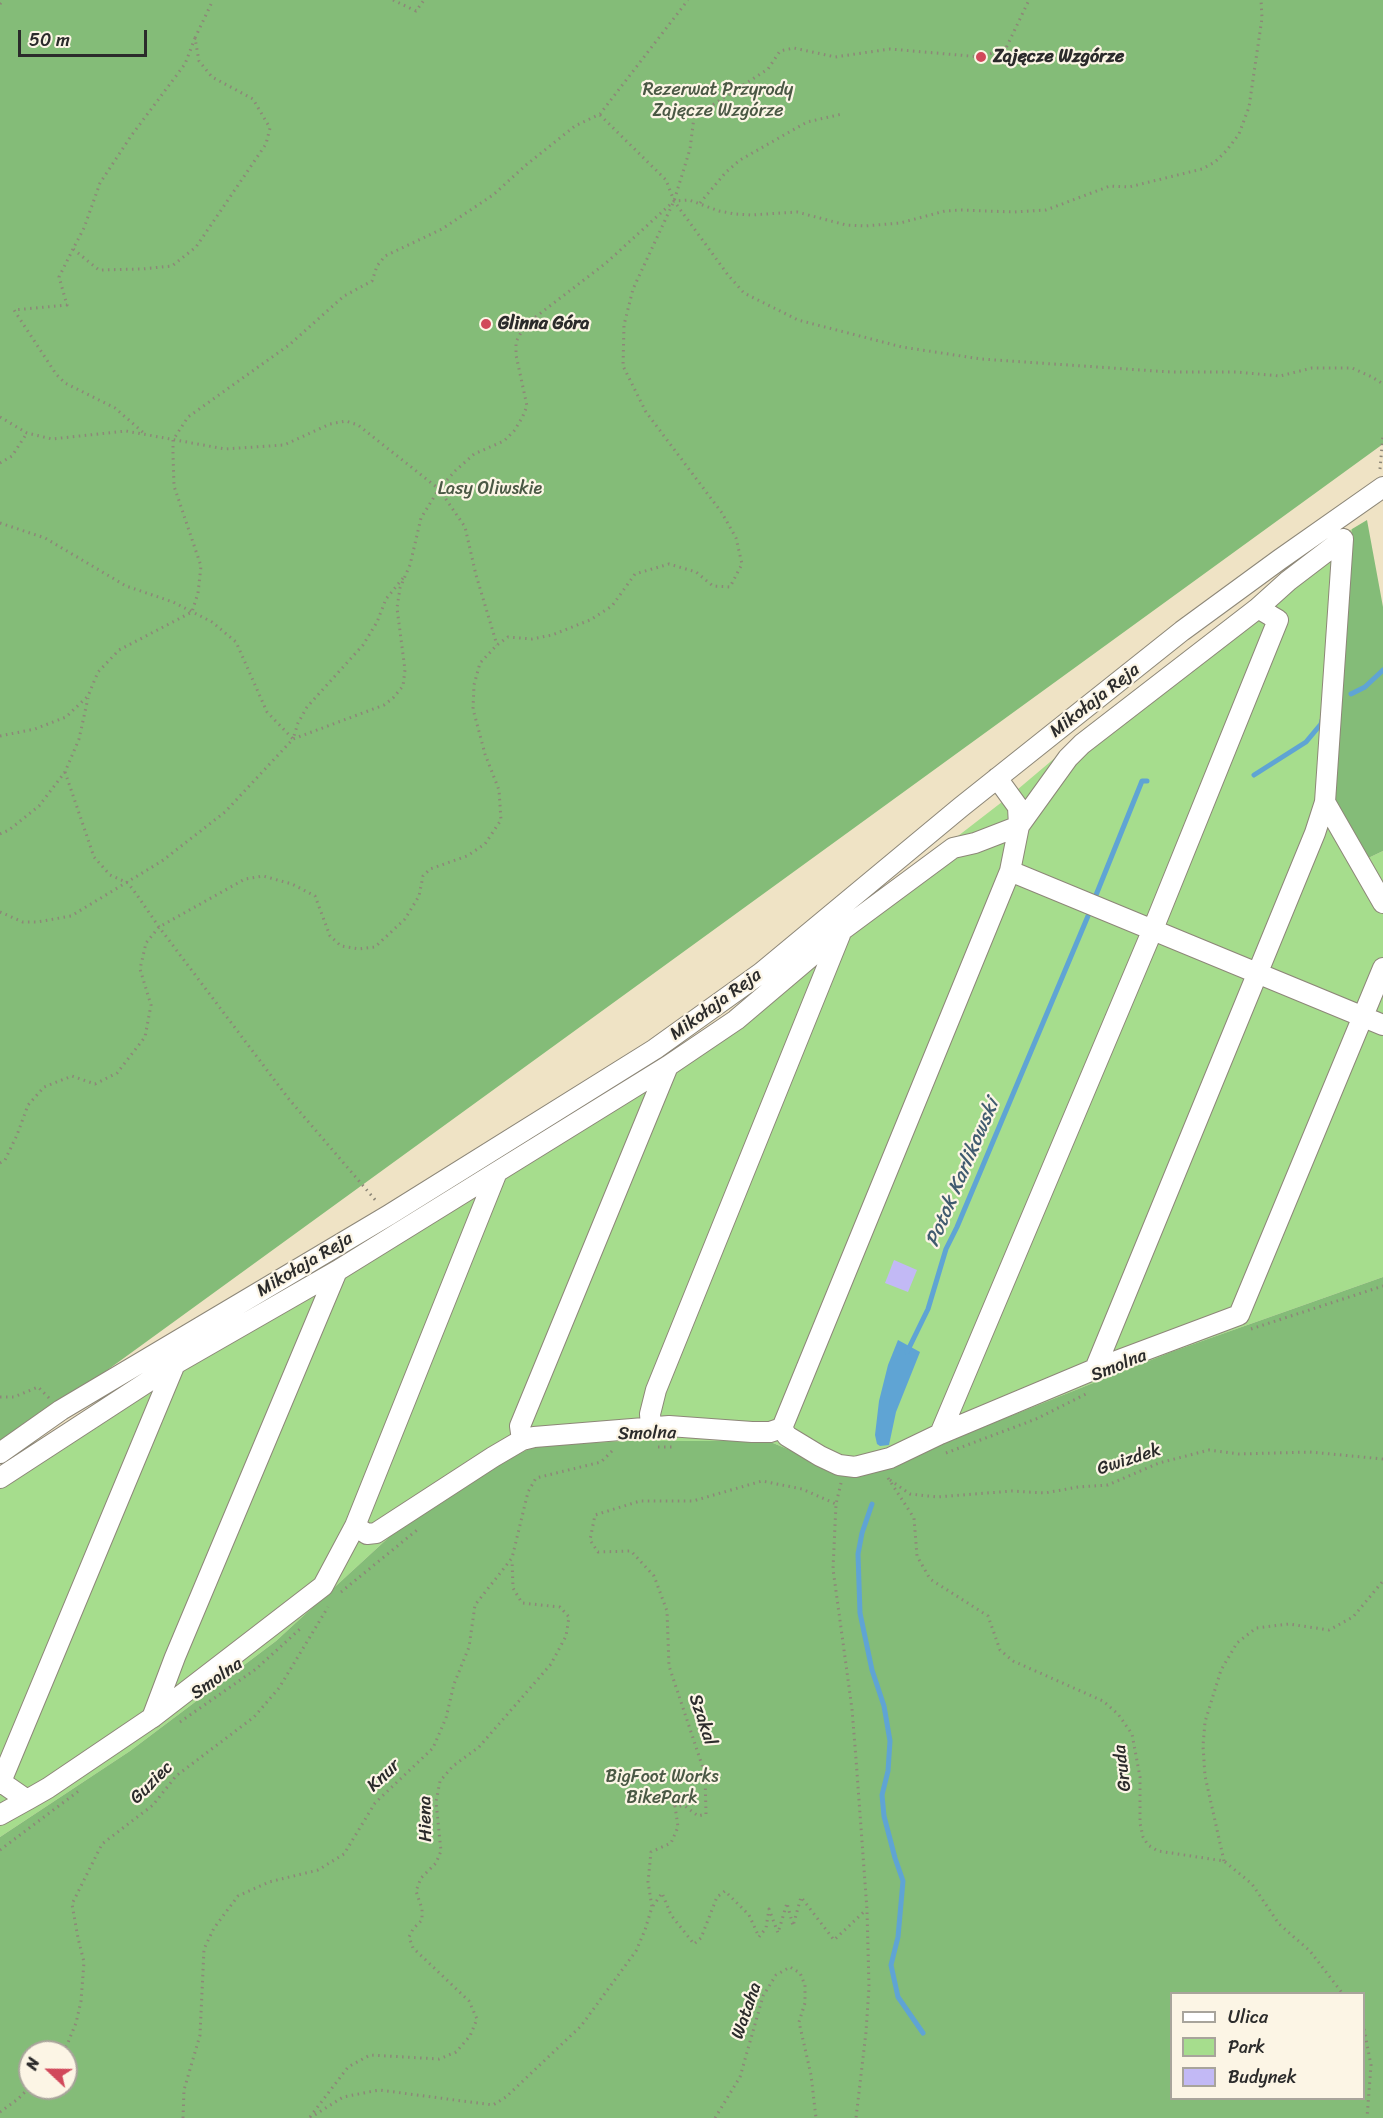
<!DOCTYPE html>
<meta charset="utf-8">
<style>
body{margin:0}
#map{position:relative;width:1383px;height:2118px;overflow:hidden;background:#efe3c5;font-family:Sriracha,sans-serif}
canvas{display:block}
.legend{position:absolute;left:1170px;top:1992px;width:195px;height:108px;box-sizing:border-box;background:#fcf5e5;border:2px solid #a8a49b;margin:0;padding:8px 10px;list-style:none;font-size:18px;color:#2b2b2b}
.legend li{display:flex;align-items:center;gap:12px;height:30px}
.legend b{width:30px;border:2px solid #a8a49b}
.north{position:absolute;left:18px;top:2040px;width:60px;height:60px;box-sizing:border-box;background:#fcf5e5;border:2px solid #a8a49b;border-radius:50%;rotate:292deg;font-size:16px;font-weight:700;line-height:24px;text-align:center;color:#2b2b2b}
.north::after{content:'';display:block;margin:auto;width:21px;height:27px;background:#d1495b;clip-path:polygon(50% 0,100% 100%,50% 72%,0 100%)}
.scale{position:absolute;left:18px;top:30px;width:129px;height:27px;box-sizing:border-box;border:3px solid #2b2b2b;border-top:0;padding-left:8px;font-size:18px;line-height:21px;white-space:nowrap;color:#2b2b2b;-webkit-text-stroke:4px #fcf5e5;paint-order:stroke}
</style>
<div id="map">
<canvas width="1383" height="2118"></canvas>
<ul class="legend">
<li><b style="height:8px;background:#fff"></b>Ulica</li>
<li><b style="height:16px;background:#a6dd8d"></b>Park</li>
<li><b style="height:16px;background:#c2b9f5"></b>Budynek</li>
</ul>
<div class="north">N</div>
<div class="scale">50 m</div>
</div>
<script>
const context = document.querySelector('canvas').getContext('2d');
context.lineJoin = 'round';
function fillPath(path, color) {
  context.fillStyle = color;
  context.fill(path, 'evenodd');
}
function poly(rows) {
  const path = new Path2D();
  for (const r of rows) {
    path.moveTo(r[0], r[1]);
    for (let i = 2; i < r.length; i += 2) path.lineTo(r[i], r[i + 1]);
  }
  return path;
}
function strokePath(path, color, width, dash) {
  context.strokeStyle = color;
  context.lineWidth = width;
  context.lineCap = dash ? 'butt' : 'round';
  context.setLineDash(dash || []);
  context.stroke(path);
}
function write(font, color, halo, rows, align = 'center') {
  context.font = font + ' Sriracha,sans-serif';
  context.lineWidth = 4.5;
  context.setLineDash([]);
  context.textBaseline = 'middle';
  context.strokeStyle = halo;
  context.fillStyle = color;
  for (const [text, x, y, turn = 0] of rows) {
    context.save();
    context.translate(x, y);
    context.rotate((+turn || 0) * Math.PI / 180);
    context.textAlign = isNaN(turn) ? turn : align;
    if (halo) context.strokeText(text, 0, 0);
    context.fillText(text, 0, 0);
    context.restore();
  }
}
fillPath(poly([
 [1352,529,1337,650,1364,860,1383,851,1383,1277,1171,1352,895,1462,848,1474,768,1441,412,1516,276,1641,130,1751,0,1837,0,1476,702,1034,1011,795,1088,730,1284,574]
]), '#a6dd8d');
fillPath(poly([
 [0,0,1383,0,1383,444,0,1448],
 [1367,520,1383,607,1383,851,1364,860,1330,799,1337,649,1352,529],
 [1383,1277,1383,2118,0,2118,0,1837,130,1751,276,1641,412,1516,466,1478,536,1446,629,1441,768,1441,849,1474,895,1462,1171,1352],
 [1172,1994,1364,1994,1364,2098,1172,2098],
 [30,2052,66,2052,66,2088,30,2088]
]), '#84bc78');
fillPath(poly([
 [898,1340,920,1352,896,1412,889,1445,880,1446,877,1444,875,1435,879,1401,888,1365]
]), '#5fa4d4');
strokePath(poly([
 [1351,694,1365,687,1383,670],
 [1254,775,1306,742,1321,724,1322,720],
 [1094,900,1142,781,1147,781],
 [907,1352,928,1309,946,1249,957,1227,1088,916],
 [872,1504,862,1533,858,1554,860,1613,872,1670,884,1706,890,1741,888,1771,882,1795,884,1816,895,1858,903,1881,898,1937,891,1965,898,1997,923,2033]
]), '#5fa4d4', 5);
fillPath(poly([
 [894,1260,917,1270,908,1292,885,1283]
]), '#c2b9f5');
const minor = poly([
 [1325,802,1383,903],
 [1010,871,1383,1025],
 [1095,1369,1315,833,1325,802,1343,539],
 [651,1427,650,1414,656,1390,840,935],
 [782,1428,1010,871,1019,826,1018,807,997,778],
 [940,1434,1095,1369,1239,1315,1383,968],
 [522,1440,520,1426,668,1066],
 [0,1453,61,1410,389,1215,655,1049,761,973,961,807,1182,631,1279,560,1383,487],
 [0,1478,175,1364,337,1271,668,1066,736,1020,841,931,953,848,975,843,1019,826,1068,758,1082,744,1258,608,1288,581,1343,539],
 [355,1526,367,1534,376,1533,493,1457,522,1440,534,1437,669,1426,752,1432,770,1432,782,1428,787,1436,820,1456,839,1465,855,1467,890,1458,940,1434,1153,929,1278,620,1258,608],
 [152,1718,175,1657,337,1271],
 [1,1782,27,1800,48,1788,153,1717,323,1586,355,1526,497,1172],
 [0,1784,175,1364],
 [0,1815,27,1800]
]);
strokePath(minor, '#8d8778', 22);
strokePath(poly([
 [393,0,416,11,424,0],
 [0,4,3,0],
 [195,38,185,64,131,136,100,183,84,228,73,249,99,270,142,269,172,266,196,247,266,144,270,128,253,99,212,77,199,61,195,38,213,0],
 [600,115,666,180,674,201,728,275,744,293,798,320,902,347,981,359,1170,372,1236,372,1280,376,1312,368,1352,368,1372,377,1383,384],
 [700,203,726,172,740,160,807,122,842,114],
 [73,249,59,277,67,305,14,310,56,374,65,383,115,408,145,434],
 [0,417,27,433,52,439,126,431,225,449,284,445,330,424,346,421,358,425,439,489,465,527,476,575,497,645],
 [0,463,12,456,27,433],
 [1380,469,1383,435],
 [0,523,45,538,126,586,173,602,212,622,236,642,267,712,293,739,298,723,307,707,363,645,377,622,386,599,403,578],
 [0,736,35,729,66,717,88,696,98,672,119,650,192,612,198,593,201,566,174,486,173,454,173,440,188,417,289,345,344,296,372,281,377,266,385,256,442,229,493,195,526,165,575,126,600,114,688,0],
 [65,772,94,857,110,875,128,883,137,895,159,927,288,1098,377,1202],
 [0,834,9,830,39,806,65,772,79,739,88,698],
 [0,912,23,922,37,922,71,916,162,861,225,812,293,739,384,705,393,698,403,686,405,670,397,608,400,588,410,565,421,518,439,489,455,471,474,454,504,441,514,431,522,418,527,406,516,355,516,342,525,325,606,263,674,201,689,200,719,211,735,214,751,215,797,212,846,225,865,226,900,223,945,211,961,210,1014,212,1046,210,1110,186,1129,187,1202,169,1215,162,1227,150,1239,134,1249,107,1262,18,1261,0],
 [0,1163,5,1160,17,1135,28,1105,44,1087,72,1076,95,1084,117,1073,145,1037,151,1005,140,969,146,943,159,927,245,879,263,876,292,884,315,896,330,936,341,946,359,949,375,947,405,919,419,896,423,876,430,869,467,856,485,844,501,820,499,790,485,754,473,709,474,685,480,663,497,645,508,637,532,639,552,635,590,620,612,606,635,574,669,564,696,572,713,586,730,587,742,564,736,538,722,513,646,412,623,366,624,325,633,289,674,201,690,149,694,117,768,69,780,51,794,48,835,57,890,49,981,57,1006,48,1029,0],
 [1251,1329,1383,1286],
 [0,1397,14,1397,38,1387,49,1398],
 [658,1447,676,1447],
 [946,1453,1036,1419,1086,1394],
 [888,1478,914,1518,917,1556,930,1579,988,1616,1000,1650,1013,1661,1103,1701,1118,1714,1132,1734,1140,1777,1140,1823,1143,1837,1148,1845,1158,1851,1224,1861,1252,1884,1279,1924,1310,1951,1343,1994],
 [890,1480,910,1494,937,1497,1012,1491,1045,1493,1078,1487,1108,1485,1159,1463,1209,1450,1239,1454,1310,1452,1383,1459],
 [841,1483,836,1504,833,1569,852,1709,856,1759,867,1910,869,1987,866,2032,856,2118],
 [341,1592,417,1530],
 [180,1722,256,1669,300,1629],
 [0,1850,80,1790],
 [1224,1861,1205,1776,1203,1746,1205,1722,1221,1670,1237,1643,1256,1628,1289,1624,1329,1630,1353,1617,1383,1581],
 [653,1906,662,1893,671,1915,694,1944,701,1938,717,1897,725,1891,749,1915,759,1937,766,1928,769,1909,778,1933,787,1903,793,1926,801,1897,834,1940,866,1910],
 [1364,2029,1371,2065,1367,2118],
 [62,2052,67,2045,76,2023,81,2001,84,1962,78,1938,72,1904,102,1844,153,1805,176,1776,254,1717,279,1688,328,1607],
 [0,2112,18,2099,30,2087],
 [310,2117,348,2067,370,2055,439,2059,456,2052,470,2036,477,2019,469,2001,413,1948,409,1937,413,1929,422,1920,422,1909,416,1891,421,1878,436,1863,441,1851,436,1802,440,1781,453,1766,479,1747,551,1664,566,1636,569,1617,560,1607,522,1603,513,1588,512,1560],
 [183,2118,184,2090,200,2035,204,1949,214,1928,238,1896,269,1882,318,1870,344,1854,375,1803,433,1748,446,1718,454,1684,469,1647,475,1605,512,1558,528,1492,536,1478,601,1462,614,1449],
 [310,2118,343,2097,379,2090,493,2105,506,2097,581,2026,636,1951,645,1930,652,1907,648,1882,651,1852,671,1843,678,1827,675,1806,685,1806,698,1816,706,1814,705,1774,669,1666,667,1611,654,1576,631,1551,598,1552,590,1540,595,1515,640,1501,693,1501,762,1481,802,1489,836,1504],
 [715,2118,740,2077,763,1996,776,1975,790,1967,800,1973,805,1985,805,2003,799,2022,811,2075,816,2118]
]), '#8d8778', 3, [1.5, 4.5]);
strokePath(minor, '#fff', 20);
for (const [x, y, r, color] of [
 [981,57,6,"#d1495b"],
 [486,324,6,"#d1495b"]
]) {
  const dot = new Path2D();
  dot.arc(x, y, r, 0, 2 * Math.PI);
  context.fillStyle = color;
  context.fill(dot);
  strokePath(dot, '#fcf5e5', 2);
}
write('bold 18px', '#2b2b2b', '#fcf5e5', [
 ["Zajęcze Wzgórze",993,57],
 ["Glinna Góra",498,324]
], 'left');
write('18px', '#4a5844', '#fcf5e5', [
 ["Rezerwat Przyrody",718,90],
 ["Zajęcze Wzgórze",718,111],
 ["Lasy Oliwskie",490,489],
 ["BigFoot Works",662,1777],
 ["BikePark",662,1798]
]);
write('18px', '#2b2b2b', '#fcf5e5', [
 ["Mikołaja Reja",1095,701,-38],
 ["Mikołaja Reja",716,1005,-36],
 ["Mikołaja Reja",305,1265,-31],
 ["Smolna",1119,1366,-22],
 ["Smolna",647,1434,-1],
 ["Gwizdek",1129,1460,-18],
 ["Smolna",217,1679,-35],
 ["Szakal",702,1720,72],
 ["Gruda",1123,1768,-97],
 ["Knur",384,1776,-44],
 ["Guziec",152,1783,-45],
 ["Hiena",426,1819,-91],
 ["Wataha",747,2011,-71]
]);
write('italic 20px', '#405b6f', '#fcf5e5', [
 ["Potok Karlikowski",963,1173,-67]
]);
</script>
